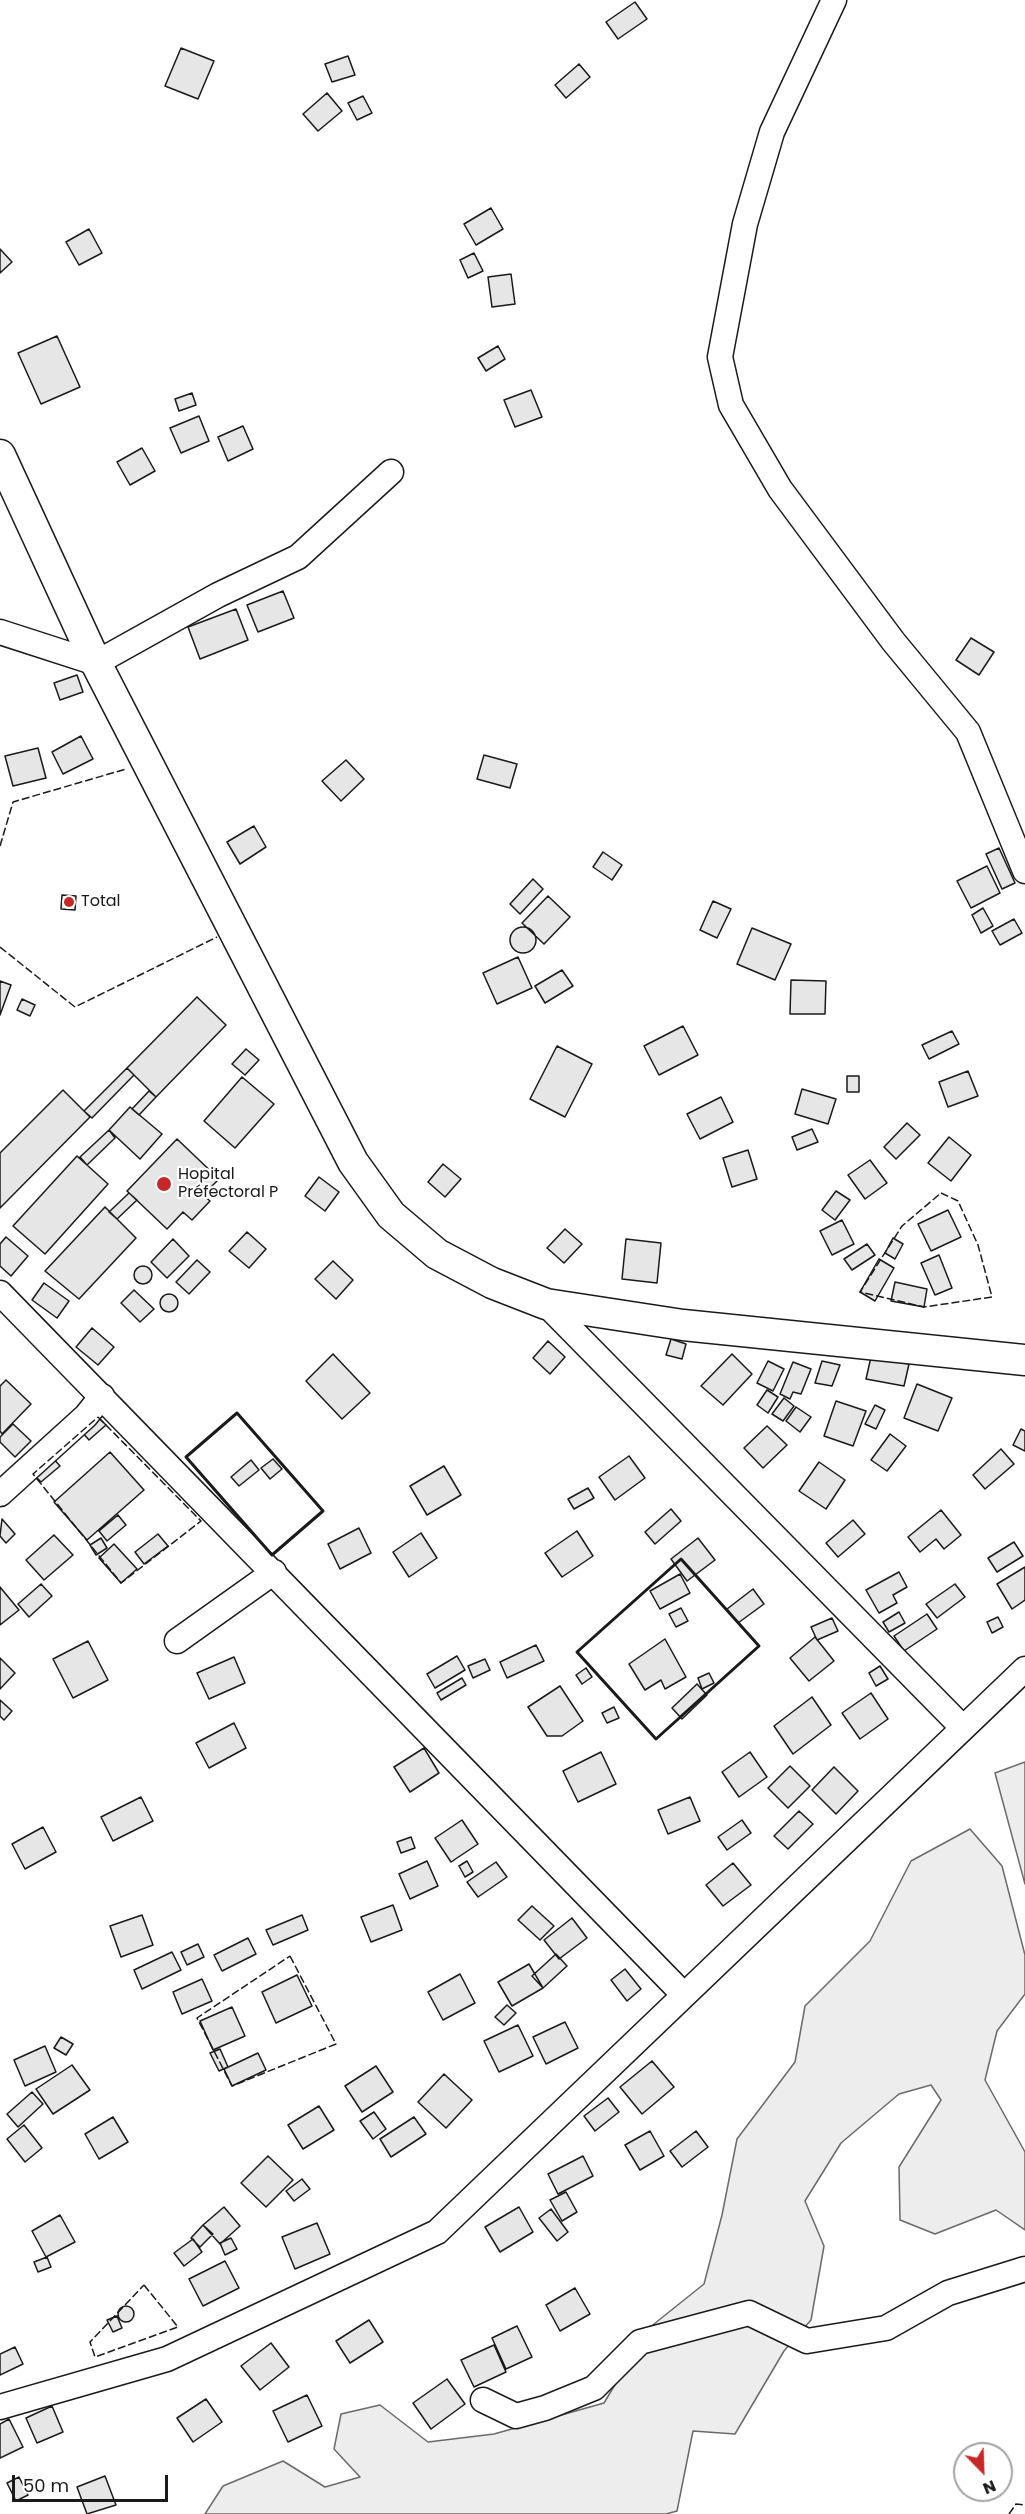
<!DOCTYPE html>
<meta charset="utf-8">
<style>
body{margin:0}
#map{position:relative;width:1025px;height:2514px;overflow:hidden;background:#fff;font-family:Poppins,sans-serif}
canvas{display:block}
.north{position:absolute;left:953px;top:2442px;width:60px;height:60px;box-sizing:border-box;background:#fff;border:2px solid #a3a3a3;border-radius:50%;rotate:157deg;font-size:16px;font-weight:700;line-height:24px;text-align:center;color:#1a1a1a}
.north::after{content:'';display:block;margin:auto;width:21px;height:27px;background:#c62828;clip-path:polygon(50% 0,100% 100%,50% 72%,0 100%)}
.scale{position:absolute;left:12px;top:2475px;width:156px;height:27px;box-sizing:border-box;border:3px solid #1a1a1a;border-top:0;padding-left:8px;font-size:18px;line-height:21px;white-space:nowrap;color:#1a1a1a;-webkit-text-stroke:4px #fff;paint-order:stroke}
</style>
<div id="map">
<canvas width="1025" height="2514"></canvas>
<div class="north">N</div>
<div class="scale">50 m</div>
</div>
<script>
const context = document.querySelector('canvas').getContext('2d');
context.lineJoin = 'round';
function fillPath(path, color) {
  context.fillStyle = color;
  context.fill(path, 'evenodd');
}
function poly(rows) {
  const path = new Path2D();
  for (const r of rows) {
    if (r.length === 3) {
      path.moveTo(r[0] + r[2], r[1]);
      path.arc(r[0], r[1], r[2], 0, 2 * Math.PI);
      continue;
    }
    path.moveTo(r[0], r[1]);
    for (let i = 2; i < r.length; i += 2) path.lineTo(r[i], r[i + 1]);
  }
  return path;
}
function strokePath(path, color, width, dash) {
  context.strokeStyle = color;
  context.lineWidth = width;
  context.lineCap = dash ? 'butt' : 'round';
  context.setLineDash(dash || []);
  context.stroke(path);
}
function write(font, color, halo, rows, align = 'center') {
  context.font = font + ' Poppins,sans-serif';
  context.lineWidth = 4.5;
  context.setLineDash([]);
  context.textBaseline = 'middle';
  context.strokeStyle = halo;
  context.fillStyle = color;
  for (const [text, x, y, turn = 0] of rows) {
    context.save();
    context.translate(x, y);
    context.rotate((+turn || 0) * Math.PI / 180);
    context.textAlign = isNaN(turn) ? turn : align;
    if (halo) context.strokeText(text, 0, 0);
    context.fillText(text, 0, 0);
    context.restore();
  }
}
const built = poly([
 [1025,1762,1025,1884,995,1773,1025,1762],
 [970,1829,1002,1866,1025,1955,1025,1994,997,2031,985,2080,1025,2152,1025,2230,996,2210,935,2234,900,2220,899,2167,941,2100,931,2085,899,2094,841,2143,805,2201,824,2246,811,2320,784,2351,735,2434,693,2431,677,2511,666,2514,205,2514,223,2486,283,2461,325,2487,360,2477,334,2449,341,2414,380,2405,428,2442,494,2434,604,2403,649,2328,704,2284,722,2215,737,2139,795,2062,805,2006,870,1941,911,1861,970,1829]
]);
fillPath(built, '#ededed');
strokePath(built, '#6a6a6a', 1.5);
const building = poly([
 [635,2,647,19,618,39,606,22,635,2],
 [181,48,214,61,198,99,165,86,181,48],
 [348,56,355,75,332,82,325,64,348,56],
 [579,64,590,77,566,98,555,85,579,64],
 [327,93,342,111,318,131,303,114,327,93],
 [363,96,372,113,357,120,348,103,363,96],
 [491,208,503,229,476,245,464,224,491,208],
 [89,229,102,253,79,265,66,242,89,229],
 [0,249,12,262,0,273,0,249],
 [474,253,483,271,468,278,460,260,474,253],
 [511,274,515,304,492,307,488,277,511,274],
 [57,336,80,387,41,404,18,353,57,336],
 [498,346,505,359,486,371,478,358,498,346],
 [531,390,542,417,515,427,504,400,531,390],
 [192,393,196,405,179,411,175,399,192,393],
 [199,416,209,441,181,453,170,428,199,416],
 [243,426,253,449,228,461,218,437,243,426],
 [142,448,155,471,130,485,117,462,142,448],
 [283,591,294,618,258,632,247,605,283,591],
 [236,609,248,640,200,659,188,627,236,609],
 [971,638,994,652,979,675,956,660,971,638],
 [77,675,83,692,60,700,54,683,77,675],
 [81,736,93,759,63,774,52,752,81,736],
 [38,748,46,778,13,786,5,756,38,748],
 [484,755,517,764,510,788,477,779,484,755],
 [346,760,364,779,341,801,322,781,346,760],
 [254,826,266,847,240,864,227,842,254,826],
 [999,848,1015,883,1002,889,986,854,999,848],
 [603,852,622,865,612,880,593,867,603,852],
 [987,866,1000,893,971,908,957,881,987,866],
 [533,879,543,889,520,914,510,904,533,879],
 [62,895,76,896,75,910,61,909,62,895],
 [548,896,570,917,544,944,522,923,548,896],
 [713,901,731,909,717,938,700,930,713,901],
 [983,908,993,926,981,933,972,915,983,908],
 [1014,919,1022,933,1000,945,992,931,1014,919],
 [523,940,13],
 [752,928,791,944,775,980,737,964,752,928],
 [518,957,532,988,497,1004,483,973,518,957],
 [562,970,573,986,545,1003,535,986,562,970],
 [791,980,826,981,825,1014,790,1014,791,980],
 [0,981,11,985,0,1015,0,981],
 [197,997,226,1025,156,1097,127,1068,197,997],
 [22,999,35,1005,30,1016,17,1010,22,999],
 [683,1026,698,1055,659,1075,644,1046,683,1026],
 [952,1031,959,1044,929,1059,922,1045,952,1031],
 [557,1046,592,1064,565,1117,530,1099,557,1046],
 [246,1049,259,1060,245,1075,232,1064,246,1049],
 [127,1068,134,1075,92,1118,84,1111,127,1068],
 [968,1071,978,1096,948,1107,939,1082,968,1071],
 [847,1076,859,1076,859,1092,847,1092,847,1076],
 [242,1077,274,1104,235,1148,204,1121,242,1077],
 [802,1089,836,1099,828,1124,795,1114,802,1089],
 [63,1090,90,1117,0,1208,0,1153,63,1090],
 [149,1091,156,1097,139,1115,132,1109,149,1091],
 [721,1097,733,1122,700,1139,687,1114,721,1097],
 [130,1107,162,1134,140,1159,109,1130,130,1107],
 [907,1123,920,1135,896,1159,884,1147,907,1123],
 [812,1129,818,1142,797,1150,792,1137,812,1129],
 [109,1130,115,1138,87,1165,80,1157,109,1130],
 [949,1137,971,1155,951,1181,928,1163,949,1137],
 [177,1139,219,1179,203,1195,210,1201,192,1220,183,1212,167,1229,127,1191,177,1139],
 [748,1150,757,1179,732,1187,723,1158,748,1150],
 [77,1156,108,1184,45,1254,13,1226,77,1156],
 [870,1160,887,1183,865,1199,848,1175,870,1160],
 [443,1164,461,1179,445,1197,428,1182,443,1164],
 [319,1177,339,1192,325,1211,305,1196,319,1177],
 [836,1191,850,1200,835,1220,822,1210,836,1191],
 [129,1193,137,1200,117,1219,109,1212,129,1193],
 [105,1207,136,1238,79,1299,45,1271,105,1207],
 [948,1210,961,1237,931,1251,918,1224,948,1210],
 [842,1220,854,1244,832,1255,820,1231,842,1220],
 [565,1229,582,1244,564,1263,547,1248,565,1229],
 [247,1232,266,1249,249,1268,229,1251,247,1232],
 [6,1237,28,1256,11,1276,0,1266,0,1244,6,1237],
 [893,1238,903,1244,895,1259,885,1253,893,1238],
 [173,1239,189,1256,167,1278,151,1262,173,1239],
 [626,1239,661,1243,657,1283,622,1279,626,1239],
 [867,1244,875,1255,852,1270,844,1259,867,1244],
 [939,1255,952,1288,935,1295,921,1263,939,1255],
 [879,1259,894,1268,875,1301,860,1292,879,1259],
 [197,1260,210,1272,189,1294,176,1282,197,1260],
 [333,1261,353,1280,336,1299,315,1279,333,1261],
 [143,1275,9],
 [895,1282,927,1289,924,1307,891,1301,895,1282],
 [44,1283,69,1301,57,1318,32,1300,44,1283],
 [134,1290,154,1309,140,1322,121,1303,134,1290],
 [169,1303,9],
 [92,1328,114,1347,98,1365,76,1347,92,1328],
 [671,1339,686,1344,682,1359,666,1355,671,1339],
 [548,1341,565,1357,550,1374,533,1358,548,1341],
 [333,1354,370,1393,342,1419,306,1381,333,1354],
 [732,1354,752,1374,723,1405,701,1386,732,1354],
 [871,1357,909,1364,904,1386,866,1379,871,1357],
 [768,1361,784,1369,773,1391,757,1383,768,1361],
 [822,1361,840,1365,832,1386,815,1383,822,1361],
 [793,1362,811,1369,801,1394,793,1392,790,1399,780,1394,793,1362],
 [6,1380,31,1404,2,1434,0,1431,0,1386,6,1380],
 [917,1384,952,1398,938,1431,904,1418,917,1384],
 [767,1390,778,1397,768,1413,757,1405,767,1390],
 [784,1398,794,1406,783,1421,772,1414,784,1398],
 [836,1401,866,1411,853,1446,824,1436,836,1401],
 [875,1405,885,1410,876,1429,865,1424,875,1405],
 [796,1407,811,1417,800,1432,786,1421,796,1407],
 [98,1417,106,1425,89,1440,82,1432,98,1417],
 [13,1424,31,1441,15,1457,0,1442,0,1437,13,1424],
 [767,1426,787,1445,763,1468,744,1448,767,1426],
 [1021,1429,1025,1431,1025,1451,1013,1445,1021,1429],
 [890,1434,906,1446,887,1471,871,1460,890,1434],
 [1001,1449,1014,1464,985,1489,973,1475,1001,1449],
 [110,1452,144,1490,87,1540,54,1502,110,1452],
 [629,1456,645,1478,615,1500,599,1477,629,1456],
 [52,1457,60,1466,41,1482,33,1474,52,1457],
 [273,1459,282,1469,270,1479,261,1468,273,1459],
 [251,1460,259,1470,239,1486,231,1477,251,1460],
 [819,1462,845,1480,826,1509,799,1491,819,1462],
 [444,1466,461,1495,427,1515,410,1486,444,1466],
 [588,1488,594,1498,574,1509,568,1499,588,1488],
 [671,1509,681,1521,655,1544,645,1532,671,1509],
 [941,1510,961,1535,944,1549,936,1539,920,1552,908,1537,941,1510],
 [118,1515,126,1525,107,1541,99,1531,118,1515],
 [2,1519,15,1534,6,1543,0,1536,2,1519],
 [853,1520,865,1534,838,1557,826,1543,853,1520],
 [359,1528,371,1553,340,1569,328,1544,359,1528],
 [577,1531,593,1556,562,1577,545,1553,577,1531],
 [421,1533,437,1558,409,1577,393,1552,421,1533],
 [158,1534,168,1546,144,1564,135,1552,158,1534],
 [54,1535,73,1555,44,1580,26,1560,54,1535],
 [101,1538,107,1548,96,1555,90,1545,101,1538],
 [698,1538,715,1560,687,1581,671,1559,698,1538],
 [1014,1542,1023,1556,997,1572,988,1558,1014,1542],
 [114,1544,137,1569,121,1583,99,1558,114,1544],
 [1025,1567,1025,1600,1012,1609,997,1584,1025,1567],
 [899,1572,907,1587,893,1595,897,1603,879,1613,866,1590,899,1572],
 [680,1574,690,1593,660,1609,650,1591,680,1574],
 [41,1584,52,1596,29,1617,18,1604,41,1584],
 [955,1584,965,1597,937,1618,926,1604,955,1584],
 [0,1587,19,1610,0,1625,0,1587],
 [753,1589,764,1604,738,1623,727,1609,753,1589],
 [681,1608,688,1621,676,1627,669,1614,681,1608],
 [899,1612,905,1623,889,1632,883,1622,899,1612],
 [927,1614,937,1629,904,1651,894,1636,927,1614],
 [998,1617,1003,1627,992,1633,987,1622,998,1617],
 [832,1618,838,1631,817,1640,811,1627,832,1618],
 [815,1637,834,1661,809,1681,790,1658,815,1637],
 [665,1639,686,1677,665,1689,661,1680,645,1690,629,1664,665,1639],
 [88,1641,108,1680,73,1698,53,1659,88,1641],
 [536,1645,544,1661,507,1678,500,1662,536,1645],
 [457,1656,465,1670,435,1688,427,1674,457,1656],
 [234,1657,245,1683,209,1699,197,1673,234,1657],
 [0,1658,15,1673,0,1689,0,1658],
 [485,1659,490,1670,473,1678,468,1666,485,1659],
 [880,1666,888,1679,876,1686,869,1673,880,1666],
 [586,1668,592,1677,582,1684,576,1675,586,1668],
 [709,1673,714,1683,702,1689,698,1678,709,1673],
 [462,1678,466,1685,441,1700,437,1693,462,1678],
 [697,1684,707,1695,682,1719,672,1708,697,1684],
 [560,1686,583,1721,562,1736,547,1736,528,1707,560,1686],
 [871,1693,888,1719,860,1739,842,1713,871,1693],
 [812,1697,831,1725,793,1754,774,1726,812,1697],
 [0,1700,12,1711,4,1720,0,1716,0,1700],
 [614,1707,619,1718,607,1723,602,1713,614,1707],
 [234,1723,246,1748,209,1768,196,1743,234,1723],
 [424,1748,439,1773,410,1792,394,1767,424,1748],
 [601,1752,616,1784,578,1802,563,1771,601,1752],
 [750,1752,767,1777,739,1797,722,1772,750,1752],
 [790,1766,810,1786,788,1808,768,1788,790,1766],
 [834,1767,858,1791,836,1814,812,1790,834,1767],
 [141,1797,153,1821,113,1841,101,1817,141,1797],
 [690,1797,700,1821,668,1834,658,1810,690,1797],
 [799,1811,813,1824,788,1849,774,1836,799,1811],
 [462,1820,478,1844,451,1862,435,1838,462,1820],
 [742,1820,751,1833,727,1850,718,1837,742,1820],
 [43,1827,56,1852,25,1869,12,1844,43,1827],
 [411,1837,415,1848,401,1853,397,1842,411,1837],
 [427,1861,438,1886,410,1899,399,1874,427,1861],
 [467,1861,473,1872,465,1877,459,1866,467,1861],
 [496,1862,507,1877,478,1897,467,1882,496,1862],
 [733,1863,751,1885,723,1906,706,1885,733,1863],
 [393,1905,402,1930,371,1942,361,1917,393,1905],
 [532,1906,554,1926,540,1940,518,1920,532,1906],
 [142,1915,153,1945,121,1957,110,1926,142,1915],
 [302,1915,308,1930,273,1945,266,1930,302,1915],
 [572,1918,587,1938,559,1959,544,1940,572,1918],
 [248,1938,256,1954,222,1971,214,1955,248,1938],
 [198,1944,204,1957,187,1965,181,1952,198,1944],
 [172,1952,181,1970,142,1989,134,1970,172,1952],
 [556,1954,567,1966,543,1988,532,1976,556,1954],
 [529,1964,543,1988,512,2006,498,1982,529,1964],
 [625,1969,641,1989,627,2001,611,1980,625,1969],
 [460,1974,475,2003,443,2020,428,1992,460,1974],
 [297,1975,312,2006,276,2023,262,1992,297,1975],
 [202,1979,212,2001,182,2014,173,1992,202,1979],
 [507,2005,516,2013,504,2025,495,2017,507,2005],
 [232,2007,245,2036,213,2050,200,2021,232,2007],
 [565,2022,578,2048,546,2064,533,2037,565,2022],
 [518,2025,533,2056,499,2072,484,2041,518,2025],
 [61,2037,73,2044,66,2055,54,2048,61,2037],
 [45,2046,56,2072,25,2086,14,2060,45,2046],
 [220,2049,228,2067,219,2071,210,2053,220,2049],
 [258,2053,266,2070,232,2086,224,2069,258,2053],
 [652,2061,674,2087,642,2114,620,2087,652,2061],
 [72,2065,90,2090,53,2114,36,2089,72,2065],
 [376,2066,393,2092,362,2112,345,2086,376,2066],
 [444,2074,472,2100,446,2128,418,2102,444,2074],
 [32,2092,43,2104,18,2127,7,2114,32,2092],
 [608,2098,619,2112,595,2131,584,2116,608,2098],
 [319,2106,334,2130,303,2149,288,2125,319,2106],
 [374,2112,386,2129,373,2139,360,2121,374,2112],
 [113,2117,128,2142,99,2159,85,2134,113,2117],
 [414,2117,426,2134,391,2157,380,2139,414,2117],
 [24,2125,42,2148,25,2162,7,2139,24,2125],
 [650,2131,664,2156,640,2170,625,2145,650,2131],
 [696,2131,708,2147,682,2167,670,2151,696,2131],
 [268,2156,293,2180,266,2207,241,2183,268,2156],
 [583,2156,593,2176,558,2194,548,2174,583,2156],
 [302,2179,310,2189,294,2201,286,2191,302,2179],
 [566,2192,577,2212,562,2221,550,2200,566,2192],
 [224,2207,240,2226,220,2244,203,2225,224,2207],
 [519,2207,533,2232,500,2252,485,2227,519,2207],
 [551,2209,568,2232,557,2241,539,2218,551,2209],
 [60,2215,75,2242,46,2257,32,2231,60,2215],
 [317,2223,330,2254,295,2269,282,2237,317,2223],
 [203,2225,213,2234,200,2247,191,2238,203,2225],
 [231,2238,237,2249,225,2255,220,2243,231,2238],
 [193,2239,202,2252,184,2266,174,2253,193,2239],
 [47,2257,51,2267,38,2272,34,2262,47,2257],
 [225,2261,239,2288,203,2306,189,2279,225,2261],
 [575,2288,590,2314,560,2331,546,2305,575,2288],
 [126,2314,8],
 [117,2316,122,2328,113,2332,107,2320,117,2316],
 [369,2320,383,2342,350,2363,336,2341,369,2320],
 [517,2326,532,2357,506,2369,492,2338,517,2326],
 [271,2343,289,2367,260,2390,241,2366,271,2343],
 [494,2345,506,2372,474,2387,461,2360,494,2345],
 [15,2347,23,2364,0,2375,0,2354,15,2347],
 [447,2379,465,2404,431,2429,413,2403,447,2379],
 [307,2395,322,2426,288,2442,273,2411,307,2395],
 [206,2399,222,2422,193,2442,177,2418,206,2399],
 [52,2406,63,2432,37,2443,26,2418,52,2406],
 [9,2419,23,2447,0,2458,0,2424,9,2419],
 [105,2476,116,2505,87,2514,77,2487,105,2476],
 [19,2477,28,2495,16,2501,7,2483,19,2477]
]);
fillPath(building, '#e6e6e6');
strokePath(building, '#1a1a1a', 1.5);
const minor = poly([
 [834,0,772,132,745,224,720,357,731,405,780,489,893,641,968,732,1025,871],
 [0,632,96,663,218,595,298,557,391,472],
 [0,1293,684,1995],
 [546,1304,963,1728],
 [0,1494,86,1416,102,1396],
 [177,1641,274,1572],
 [483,2400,516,2416,545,2408,594,2388,640,2342,749,2313,807,2341,886,2328,948,2293,1025,2269],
 [0,2407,167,2359,437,2232,1025,1669]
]);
const major = poly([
 [0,455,96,663,353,1162,391,1215,437,1254,492,1283,546,1304,683,1325,1025,1360]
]);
strokePath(minor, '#1a1a1a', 27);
strokePath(major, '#1a1a1a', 33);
strokePath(minor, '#fff', 24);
strokePath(major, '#fff', 30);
strokePath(poly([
 [0,846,13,802,126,769],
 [0,947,75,1007,217,937],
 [941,1193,958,1201,978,1245,992,1297,924,1307,860,1292,902,1226,941,1193],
 [98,1417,201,1521,121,1583,33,1474,98,1417],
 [290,1956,336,2044,232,2086,197,2018,290,1956],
 [144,2285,178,2327,95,2357,90,2342,144,2285],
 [1009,2514,1016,2504,1025,2505]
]), '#1a1a1a', 1.5, [8, 3]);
strokePath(poly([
 [237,1413,323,1511,272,1555,186,1457,237,1413],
 [681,1559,759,1646,656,1739,577,1652,681,1559]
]), '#1a1a1a', 3);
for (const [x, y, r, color] of [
 [69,902,6,"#c62828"],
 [164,1184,8,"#c62828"]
]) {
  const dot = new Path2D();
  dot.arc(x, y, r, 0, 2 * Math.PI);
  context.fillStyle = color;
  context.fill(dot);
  strokePath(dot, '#fff', 2);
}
write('16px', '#1a1a1a', '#fff', [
 ["Total",81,902],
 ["Hopital",178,1175],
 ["Préfectoral P",178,1193]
], 'left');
</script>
